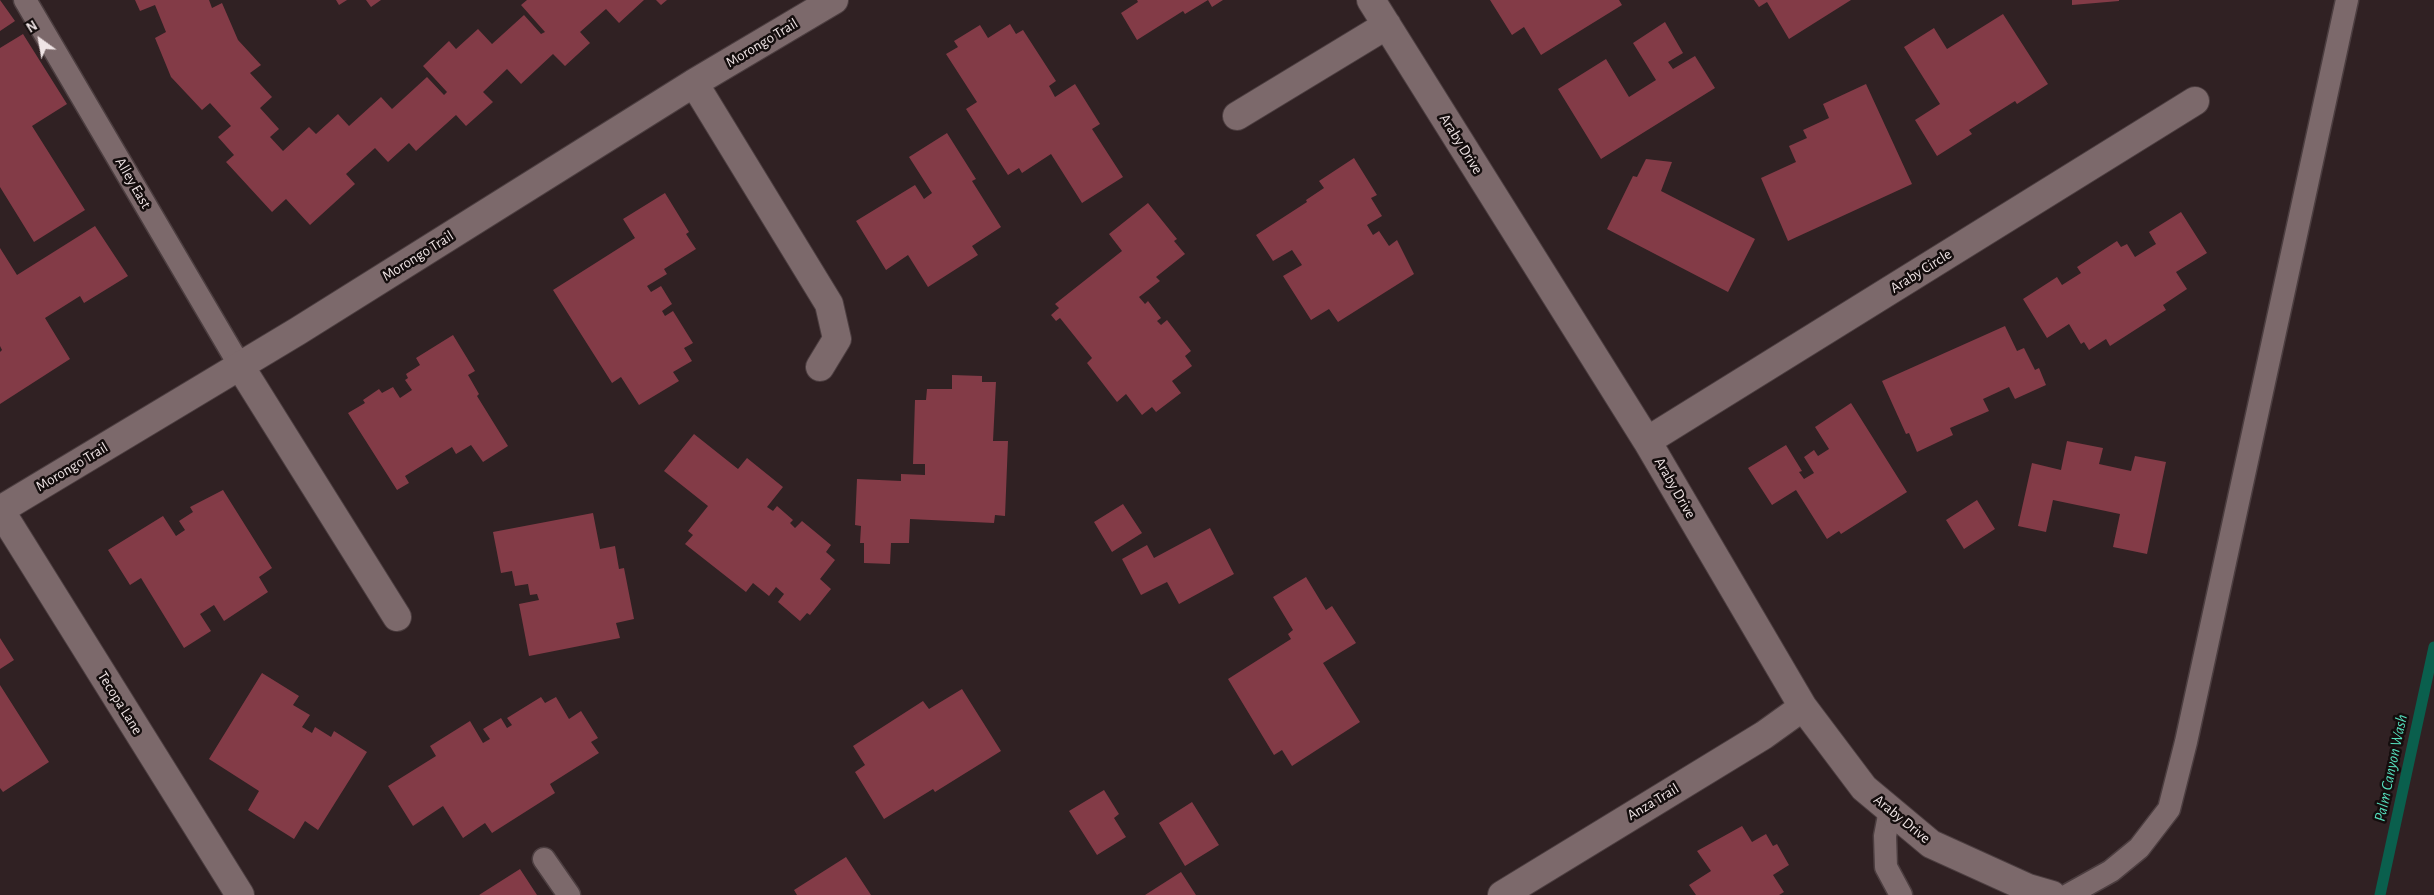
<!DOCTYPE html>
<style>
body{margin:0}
#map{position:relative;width:2434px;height:895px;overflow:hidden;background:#302123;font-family:"Alegreya Sans",sans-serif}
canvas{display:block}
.north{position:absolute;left:15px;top:15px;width:50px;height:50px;-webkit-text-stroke:4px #140d0d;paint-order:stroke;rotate:328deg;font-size:14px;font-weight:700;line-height:20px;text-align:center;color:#efe4e5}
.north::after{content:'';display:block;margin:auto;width:18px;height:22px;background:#efe4e5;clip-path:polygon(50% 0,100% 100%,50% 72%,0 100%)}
</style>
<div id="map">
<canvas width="2434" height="895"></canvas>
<div class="north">N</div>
</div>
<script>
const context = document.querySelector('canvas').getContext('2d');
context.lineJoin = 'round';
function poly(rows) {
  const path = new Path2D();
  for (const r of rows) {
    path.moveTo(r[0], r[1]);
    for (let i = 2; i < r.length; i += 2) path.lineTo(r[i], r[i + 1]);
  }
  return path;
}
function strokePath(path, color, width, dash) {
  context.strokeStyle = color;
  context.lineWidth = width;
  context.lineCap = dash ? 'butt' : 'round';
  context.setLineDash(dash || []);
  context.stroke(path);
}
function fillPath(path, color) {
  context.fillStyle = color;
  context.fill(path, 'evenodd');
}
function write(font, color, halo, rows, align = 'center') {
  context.font = font + ' "Alegreya Sans",sans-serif';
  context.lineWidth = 5;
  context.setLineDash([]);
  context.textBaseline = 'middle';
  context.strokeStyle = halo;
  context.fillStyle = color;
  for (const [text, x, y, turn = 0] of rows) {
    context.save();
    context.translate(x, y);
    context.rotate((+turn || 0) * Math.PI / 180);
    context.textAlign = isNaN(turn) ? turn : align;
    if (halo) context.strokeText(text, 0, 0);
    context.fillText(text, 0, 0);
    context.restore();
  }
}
strokePath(poly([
 [2380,895,2434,647]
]), '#0a5f4d', 11);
fillPath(poly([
 [0,0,15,21,0,31],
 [135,0,209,0,212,8,222,3,238,40,261,65,250,73,272,97,260,108,279,129,270,137,283,151,309,127,316,134,338,114,349,126,381,97,392,109,427,77,444,95,447,92,423,66,449,41,456,49,478,29,492,44,524,15,541,34,545,32,521,5,527,0,644,0,619,23,606,9,580,32,590,43,565,66,553,54,521,84,507,69,483,92,493,102,466,126,456,115,416,151,409,143,388,162,375,148,346,174,355,184,310,225,286,199,272,212,226,162,234,155,218,137,231,126,210,103,202,110,171,77,155,38,166,32,155,5,140,11],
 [336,0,347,0,339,5],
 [366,0,381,0,371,7],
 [656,0,667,0,661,5],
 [1137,0,1223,0,1212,7,1208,0,1185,14,1183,11,1137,40,1121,13,1138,2],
 [1490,0,1619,0,1622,5,1541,55,1524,27,1512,35],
 [1754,0,1851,0,1789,39,1767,2,1759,7],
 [2072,0,2119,0,2119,1,2072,5],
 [2003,14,2048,84,2017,104,2015,101,1969,130,1972,134,1937,156,1915,120,1940,104,1904,47,1934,28,1947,49],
 [1665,22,1683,53,1668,62,1673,69,1695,56,1715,88,1601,159,1558,89,1606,59,1629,97,1656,80,1633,43],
 [1010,24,1016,34,1023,30,1056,81,1049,86,1055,97,1075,84,1100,124,1092,129,1123,177,1082,203,1051,154,1022,173,1019,168,1008,175,966,109,977,102,946,54,958,47,954,41,980,25,988,38],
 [23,34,67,104,32,126,85,210,34,242,0,187,0,48],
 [1866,84,1912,184,1788,241,1761,178,1796,162,1789,146,1807,138,1803,130,1829,118,1823,104],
 [947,133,976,179,972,181,1001,227,972,246,978,255,928,287,908,255,886,270,856,221,915,185,924,199,932,193,909,157],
 [1354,158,1377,195,1371,198,1382,216,1367,225,1373,235,1379,231,1389,246,1397,240,1414,274,1338,322,1329,309,1311,320,1283,276,1302,265,1292,250,1273,261,1256,235,1307,202,1306,200,1324,188,1319,181],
 [1646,159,1672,162,1661,191,1755,239,1728,292,1607,229,1633,176,1637,177],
 [665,193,689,232,686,234,696,249,664,269,667,274,647,286,651,292,661,286,672,304,662,311,665,316,673,311,693,343,684,348,692,361,673,372,679,381,639,405,621,377,612,383,553,290,635,238,623,219],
 [1148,203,1177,239,1174,241,1185,254,1156,277,1160,281,1139,297,1145,304,1148,301,1161,318,1157,321,1161,325,1167,320,1191,351,1185,356,1192,366,1172,381,1181,393,1156,412,1152,407,1142,415,1126,394,1117,402,1087,363,1092,358,1060,318,1056,321,1051,315,1059,308,1055,304,1122,251,1109,234],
 [2181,212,2207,253,2176,272,2187,289,2163,305,2166,310,2110,346,2106,339,2089,350,2084,342,2081,344,2069,324,2047,338,2023,299,2057,277,2062,285,2081,273,2077,267,2117,241,2121,247,2127,244,2135,257,2156,244,2149,232],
 [95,226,128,276,84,303,80,296,45,318,70,359,0,404,0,352,2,350,0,346,0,248,17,275],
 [2005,326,2017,351,2024,348,2035,370,2039,368,2046,385,2015,399,2009,387,1983,399,1989,411,1950,428,1953,435,1917,452,1909,433,1906,434,1882,381],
 [453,335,475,371,468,375,479,394,477,396,508,446,483,462,471,445,456,454,452,447,405,476,409,483,397,490,348,413,365,403,363,400,379,389,382,393,393,387,400,398,412,390,405,380,408,378,406,374,420,365,416,358],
 [952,375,982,376,982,382,996,382,993,441,1008,441,1005,516,995,515,994,523,910,519,909,543,891,543,890,564,864,563,864,543,860,543,861,526,855,525,857,479,901,481,901,474,925,475,925,464,913,464,915,400,926,400,927,389,952,389],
 [1851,403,1907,492,1841,534,1839,531,1827,539,1796,490,1772,505,1748,468,1786,445,1802,471,1799,472,1804,479,1814,473,1804,457,1814,450,1818,456,1829,449,1815,427],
 [694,434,738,469,747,458,783,487,767,507,773,511,777,506,793,520,790,523,795,528,802,521,831,545,826,552,835,560,820,579,831,589,810,615,807,613,800,621,778,602,784,594,776,587,769,596,753,583,746,592,685,544,693,535,688,531,708,506,664,471],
 [2067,441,2103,448,2099,464,2131,471,2135,456,2166,462,2147,554,2113,547,2120,514,2053,500,2046,532,2018,526,2032,463,2061,470],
 [223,490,272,568,259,577,268,592,224,621,214,605,200,614,211,631,184,648,141,578,130,585,108,550,163,516,176,536,185,530,179,521,193,512,190,507],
 [1977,500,1995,529,1964,549,1946,520],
 [1123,504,1142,533,1112,552,1094,522],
 [593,513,600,549,615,546,619,569,624,568,634,619,616,623,620,638,529,656,519,604,539,600,537,594,530,595,528,584,515,586,512,571,501,573,493,532],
 [1210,528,1234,574,1179,604,1167,582,1141,595,1122,559,1147,545,1154,558],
 [1306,577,1326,610,1332,606,1356,643,1323,663,1360,722,1292,766,1282,750,1274,755,1228,679,1291,639,1288,634,1293,630,1273,597],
 [0,638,14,660,0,669],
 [262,673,299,696,293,705,310,715,302,727,312,733,315,727,331,737,334,731,367,752,318,830,305,821,294,839,248,810,259,791,209,759],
 [0,685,49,762,3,792,0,788],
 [962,689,1001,751,935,792,933,789,884,819,855,772,865,765,853,746,923,701,929,709],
 [541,697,545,703,556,697,569,719,581,711,598,738,591,742,599,753,550,784,555,793,492,833,485,823,463,838,443,806,413,826,388,786,436,756,430,746,470,721,483,743,490,739,483,729,501,718,507,728,512,725,507,718],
 [1104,790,1119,814,1114,818,1126,837,1097,855,1069,811],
 [1192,802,1219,845,1185,866,1159,823],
 [1742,826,1752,842,1766,834,1773,846,1777,844,1789,865,1773,875,1784,892,1779,895,1696,895,1689,885,1711,871,1697,851],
 [846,857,871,895,797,895,794,890],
 [520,869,537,895,479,895],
 [1181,872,1196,895,1145,895]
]), '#833b47');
const service = poly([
 [25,0,240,366],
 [1890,810,1885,836,1886,867,1901,895],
 [544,859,569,895],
 [2068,895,2111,871,2139,848,2169,809,2186,742,2347,0]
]);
const minor = poly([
 [1371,0,1647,441,1803,707,1864,788,1931,844,2028,888,2052,895],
 [694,83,829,304,837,339,820,367],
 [1237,116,1387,25],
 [240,366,397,617],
 [1647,441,2195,101],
 [0,510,298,331,694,83,834,0],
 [0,510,240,895],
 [1502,895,1764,735,1803,707]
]);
strokePath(service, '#4c3e40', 25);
strokePath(minor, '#4c3e40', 30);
strokePath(service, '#7c696b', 22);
strokePath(minor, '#7c696b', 28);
write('15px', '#efe4e5', '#140d0d', [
 ["Morongo Trail",762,43,-31],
 ["Araby Drive",1461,144,58],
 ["Alley East",133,183,60],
 ["Morongo Trail",418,256,-32],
 ["Araby Circle",1921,271,-32],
 ["Morongo Trail",72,467,-31],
 ["Araby Drive",1675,488,60],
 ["Tecopa Lane",120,703,58],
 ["Anza Trail",1653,802,-31],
 ["Araby Drive",1902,819,39]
]);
write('italic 16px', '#55debc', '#140d0d', [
 ["Palm Canyon Wash",2391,768,-78]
]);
</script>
